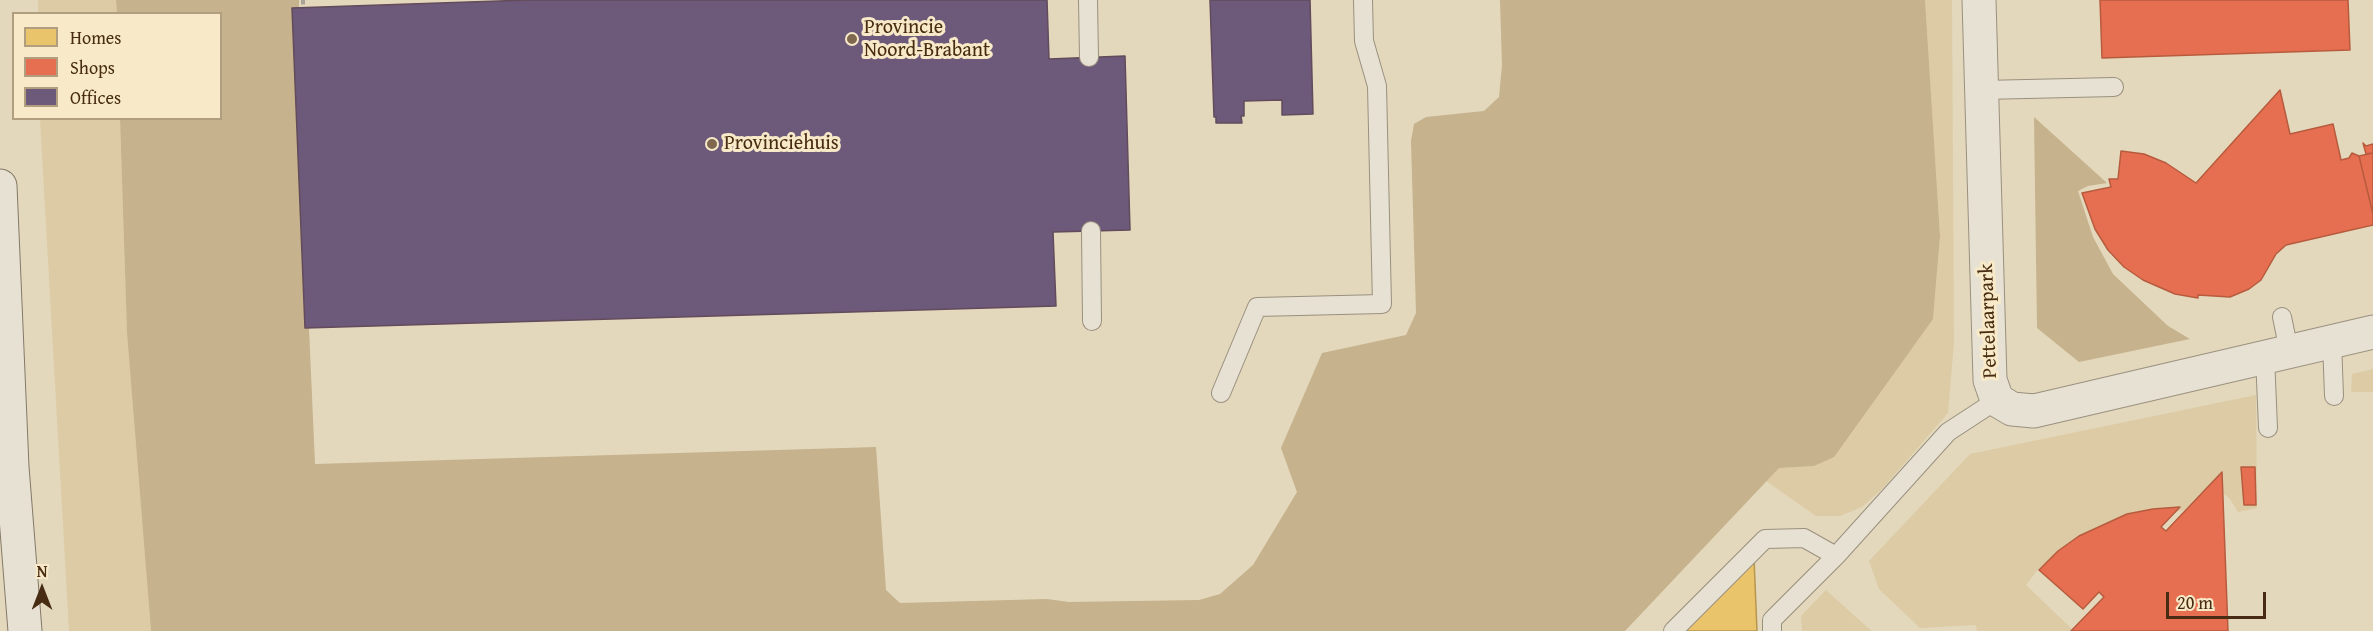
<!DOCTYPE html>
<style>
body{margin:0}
#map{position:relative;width:2373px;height:631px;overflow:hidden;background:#e3d8bc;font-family:"Gentium Book Plus",serif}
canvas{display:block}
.legend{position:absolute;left:12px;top:12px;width:210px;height:108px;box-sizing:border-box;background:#f8eac8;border:2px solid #b19e7f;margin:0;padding:8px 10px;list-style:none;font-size:18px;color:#472b12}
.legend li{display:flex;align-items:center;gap:12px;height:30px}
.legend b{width:30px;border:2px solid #b19e7f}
.north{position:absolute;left:12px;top:559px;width:60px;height:60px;-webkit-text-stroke:4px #f8eac8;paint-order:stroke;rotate:0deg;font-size:16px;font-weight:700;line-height:24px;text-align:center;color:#472b12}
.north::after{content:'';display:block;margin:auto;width:21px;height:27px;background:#472b12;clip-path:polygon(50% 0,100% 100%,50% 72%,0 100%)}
.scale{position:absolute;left:2166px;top:592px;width:100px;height:27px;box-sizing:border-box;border:3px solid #472b12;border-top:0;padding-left:8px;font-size:18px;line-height:21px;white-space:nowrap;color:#472b12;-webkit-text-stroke:4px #f8eac8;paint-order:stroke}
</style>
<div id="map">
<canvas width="2373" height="631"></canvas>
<ul class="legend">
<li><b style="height:16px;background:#e9c46a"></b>Homes</li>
<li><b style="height:16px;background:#e76f51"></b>Shops</li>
<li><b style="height:16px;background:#6d597a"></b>Offices</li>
</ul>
<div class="north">N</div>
<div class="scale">20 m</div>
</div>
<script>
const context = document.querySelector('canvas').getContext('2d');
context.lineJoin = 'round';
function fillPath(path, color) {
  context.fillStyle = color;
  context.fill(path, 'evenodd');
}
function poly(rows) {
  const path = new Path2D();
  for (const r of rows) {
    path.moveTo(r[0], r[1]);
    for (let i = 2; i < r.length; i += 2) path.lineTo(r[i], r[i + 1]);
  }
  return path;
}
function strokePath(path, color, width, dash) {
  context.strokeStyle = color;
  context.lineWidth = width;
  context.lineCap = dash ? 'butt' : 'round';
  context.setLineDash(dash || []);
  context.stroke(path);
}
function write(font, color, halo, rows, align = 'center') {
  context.font = font + ' "Gentium Book Plus",serif';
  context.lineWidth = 6;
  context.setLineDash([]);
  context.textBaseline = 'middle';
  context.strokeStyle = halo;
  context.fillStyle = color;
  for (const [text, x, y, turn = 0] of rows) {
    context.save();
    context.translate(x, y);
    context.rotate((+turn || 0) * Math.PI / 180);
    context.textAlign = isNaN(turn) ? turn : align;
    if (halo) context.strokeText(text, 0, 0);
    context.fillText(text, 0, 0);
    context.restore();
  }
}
fillPath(poly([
 [38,0,116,0,117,13,38,13],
 [1925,0,1952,0,1954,342,1948,413,1883,488,1862,507,1840,516,1816,516,1766,481,1779,468,1814,466,1933,319,1940,236],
 [40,119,120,119,127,333,151,631,69,631],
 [2373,369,2373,392,2351,392,2352,374],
 [2256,395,2257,508,2238,512,2230,499,2213,484,2184,510,2162,515,2067,549,2039,568,2026,585,2074,631,1977,631,1976,625,1920,628,1879,589,1869,561,1970,454],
 [1826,590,1867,627,1872,631,1802,631,1801,616]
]), '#dccba4');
fillPath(poly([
 [116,0,299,0,299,8,292,8,305,327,309,328,315,464,876,447,886,590,900,603,1047,599,1069,602,1199,600,1220,594,1253,565,1297,492,1281,448,1322,353,1406,335,1416,313,1411,141,1414,124,1426,117,1484,111,1499,97,1502,65,1500,0,1925,0,1940,236,1933,319,1834,457,1814,466,1779,468,1625,631,151,631,127,333,120,119,220,118,220,14,117,13],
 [2034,117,2107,183,2088,186,2078,191,2093,237,2113,274,2168,326,2190,339,2079,362,2037,328]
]), '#c6b28c');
const homes = poly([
 [1754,558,1757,631,1683,631,1754,558]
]);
fillPath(homes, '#e9c46a');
strokePath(homes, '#b89650', 1.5);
const shops = poly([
 [2100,0,2348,0,2350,50,2102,58,2100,0],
 [2280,90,2290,134,2333,124,2341,160,2349,158,2352,153,2359,156,2373,214,2373,225,2286,245,2276,254,2261,280,2249,289,2230,297,2198,295,2198,298,2175,294,2143,280,2124,267,2108,250,2095,229,2082,193,2111,187,2109,179,2118,179,2121,151,2144,154,2166,163,2196,183,2280,90],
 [2363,143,2366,146,2373,144,2373,153,2366,154,2363,143],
 [2373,153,2373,214,2359,156,2373,153],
 [2241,467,2255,467,2256,505,2244,505,2241,467],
 [2222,472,2228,631,2071,631,2104,597,2099,592,2083,609,2039,570,2058,551,2079,536,2127,514,2153,509,2180,507,2161,527,2166,531,2222,472]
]);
fillPath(shops, '#e76f51');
strokePath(shops, '#b75b3e', 1.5);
const offices = poly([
 [528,0,1047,0,1049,59,1125,56,1130,230,1053,232,1056,306,305,328,292,8,528,0],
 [1210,0,1310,0,1313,114,1282,115,1282,100,1244,101,1244,116,1241,116,1242,123,1216,123,1216,117,1214,117,1210,0]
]);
fillPath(offices, '#6d597a');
strokePath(offices, '#624b5b', 1.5);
const lane = poly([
 [1088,0,1089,57],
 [1983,90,2114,87],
 [1091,231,1092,321],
 [2282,317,2289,351],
 [2332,341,2334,396],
 [2265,356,2268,428],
 [1221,393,1257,307,1382,304,1377,86,1364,41,1363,0],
 [1673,631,1765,539,1804,538,1836,556],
 [1772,631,1772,620,1836,556,1948,432,1997,400]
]);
const street = poly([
 [1979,0,1990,380,1997,400,2012,409,2034,411,2373,332]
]);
const secondary = poly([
 [0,186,12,467,25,631]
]);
strokePath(lane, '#9a907e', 20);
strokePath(street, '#9a907e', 35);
strokePath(secondary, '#847968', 35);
strokePath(poly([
 [303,0,303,7]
]), '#aba396', 4, [4.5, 3]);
strokePath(lane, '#e7e1d4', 18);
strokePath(street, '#e7e1d4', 33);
strokePath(secondary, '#e7e1d4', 33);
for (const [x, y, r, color] of [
 [852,39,6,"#7e684e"],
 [712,144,6,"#7e684e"]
]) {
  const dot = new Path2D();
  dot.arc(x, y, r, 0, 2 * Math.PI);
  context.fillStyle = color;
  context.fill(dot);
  strokePath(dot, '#f8eac8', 2);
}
write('20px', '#472b12', '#f8eac8', [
 ["Provincie",864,28],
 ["Noord-Brabant",864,51],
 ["Provinciehuis",724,144]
], 'left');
write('20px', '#472b12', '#f8eac8', [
 ["Pettelaarpark",1989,321,-92]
]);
</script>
